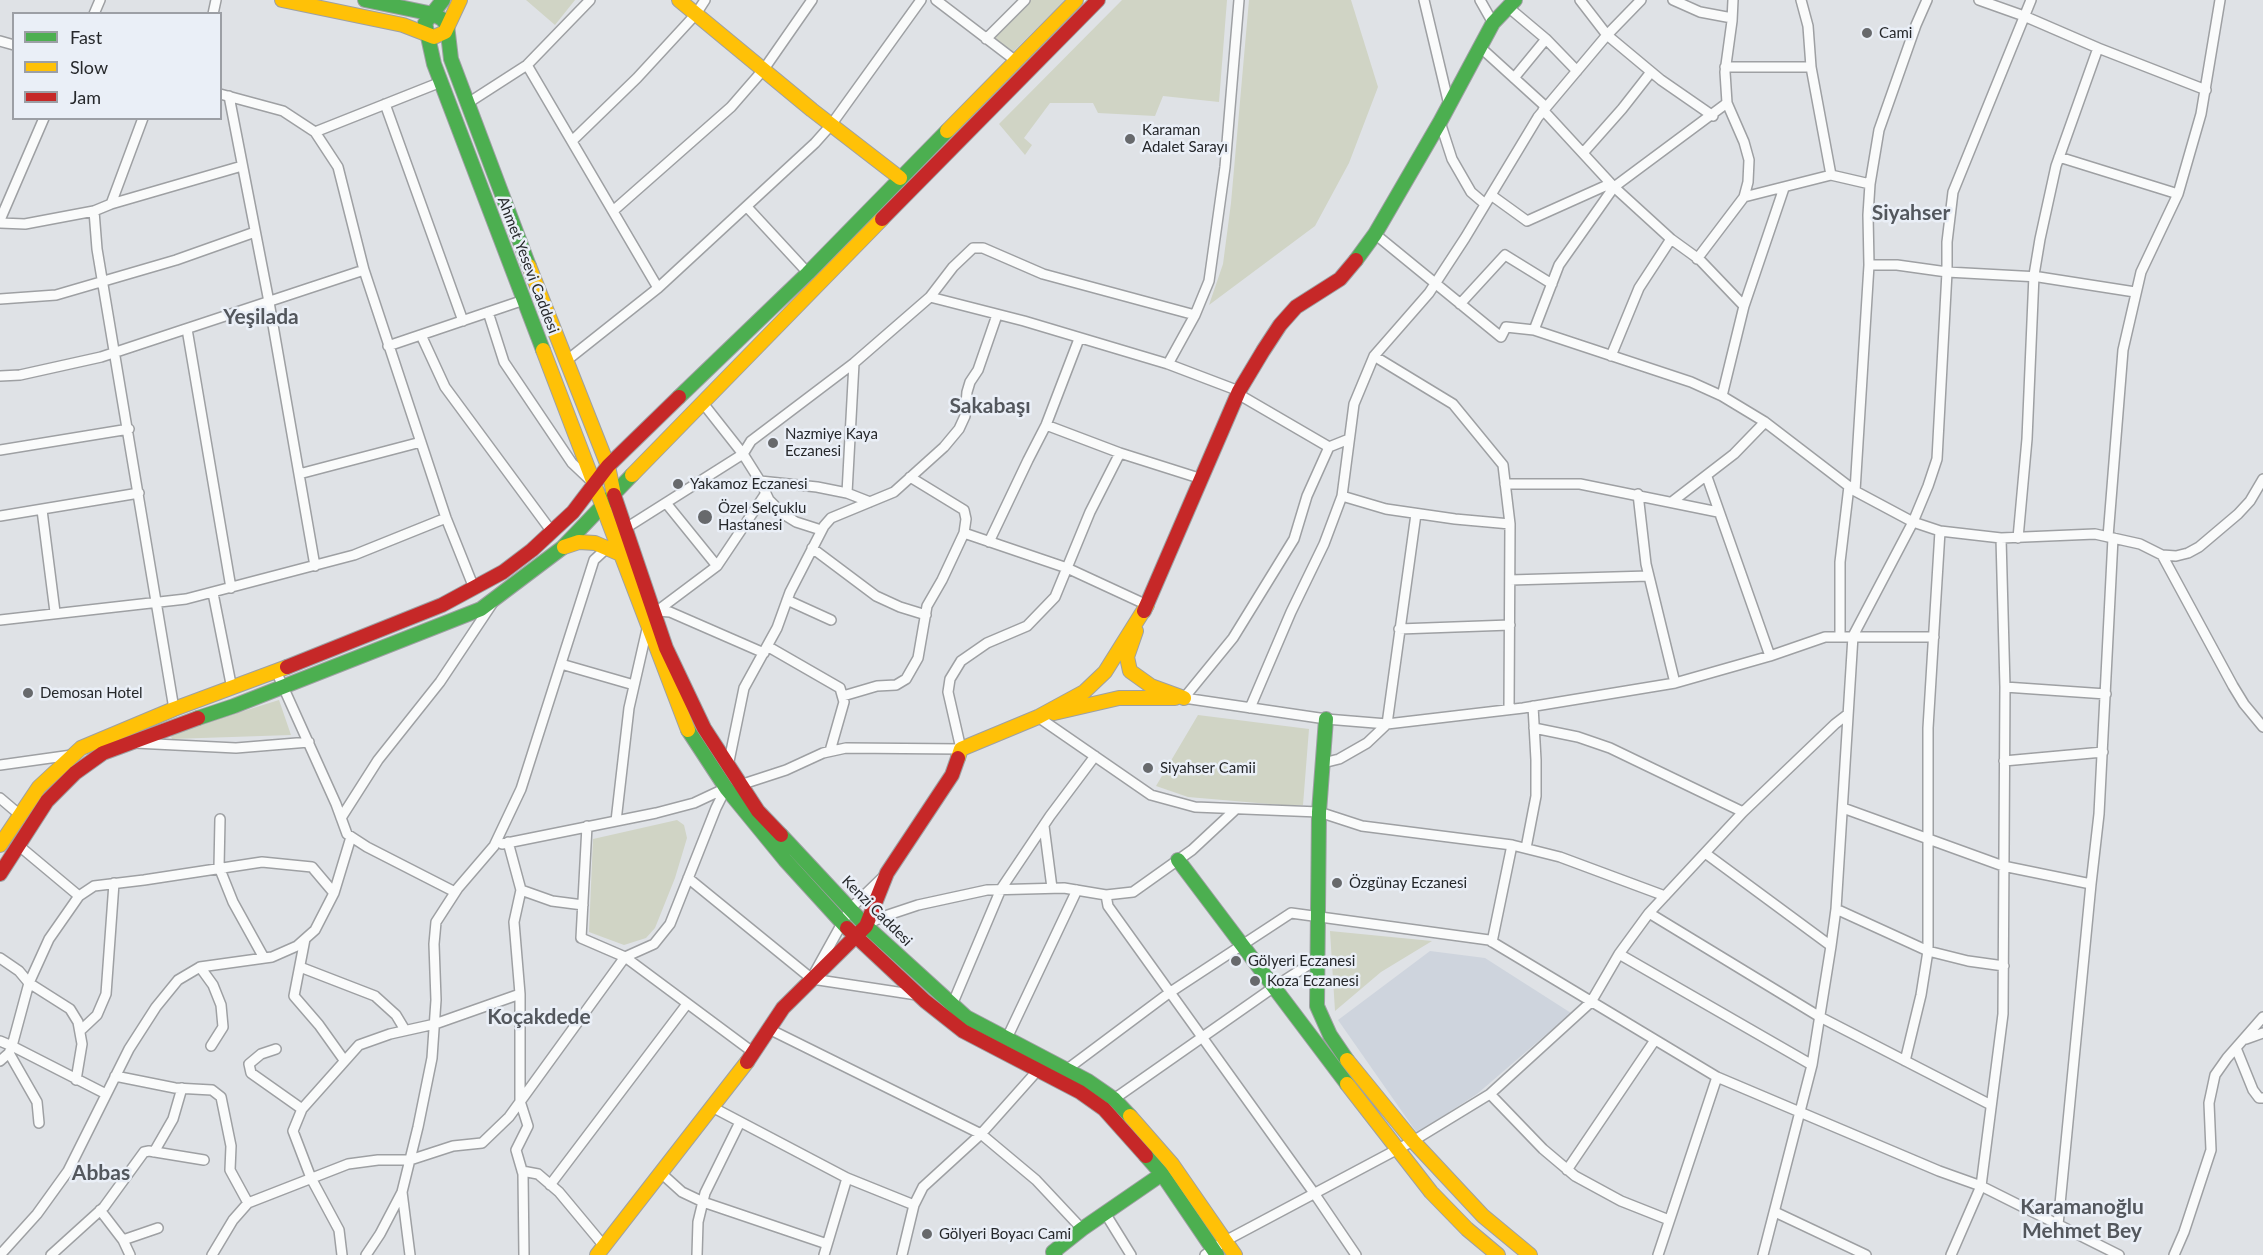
<!DOCTYPE html>
<meta charset="utf-8">
<style>
body{margin:0}
#map{position:relative;width:2263px;height:1255px;overflow:hidden;background:#dfe2e6;font-family:Lato,sans-serif}
canvas{display:block}
.legend{position:absolute;left:12px;top:12px;width:210px;height:108px;box-sizing:border-box;background:#eaeff7;border:2px solid #9c9fa5;margin:0;padding:8px 10px;list-style:none;font-size:18px;color:#26282b}
.legend li{display:flex;align-items:center;gap:12px;height:30px}
.legend b{width:30px;border:2px solid #9c9fa5}
</style>
<div id="map">
<canvas width="2263" height="1255"></canvas>
<ul class="legend">
<li><b style="height:8px;background:#4caf50"></b>Fast</li>
<li><b style="height:8px;background:#ffc107"></b>Slow</li>
<li><b style="height:8px;background:#c62828"></b>Jam</li>
</ul>
</div>
<script>
const context = document.querySelector('canvas').getContext('2d');
context.lineJoin = 'round';
function fillPath(path, color) {
  context.fillStyle = color;
  context.fill(path, 'evenodd');
}
function poly(rows) {
  const path = new Path2D();
  for (const r of rows) {
    path.moveTo(r[0], r[1]);
    for (let i = 2; i < r.length; i += 2) path.lineTo(r[i], r[i + 1]);
  }
  return path;
}
function strokePath(path, color, width, dash) {
  context.strokeStyle = color;
  context.lineWidth = width;
  context.lineCap = dash ? 'butt' : 'round';
  context.setLineDash(dash || []);
  context.stroke(path);
}
function write(font, color, halo, rows, align = 'center') {
  context.font = font + ' Lato,sans-serif';
  context.lineWidth = 5;
  context.setLineDash([]);
  context.textBaseline = 'middle';
  context.strokeStyle = halo;
  context.fillStyle = color;
  for (const [text, x, y, turn = 0] of rows) {
    context.save();
    context.translate(x, y);
    context.rotate((+turn || 0) * Math.PI / 180);
    context.textAlign = isNaN(turn) ? turn : align;
    if (halo) context.strokeText(text, 0, 0);
    context.fillText(text, 0, 0);
    context.restore();
  }
}
fillPath(poly([
 [1430,951,1485,958,1571,1013,1477,1094,1417,1133,1338,1020]
]), '#ced4dd');
fillPath(poly([
 [526,0,575,0,555,25],
 [1031,0,1065,0,1013,52,992,37],
 [1122,0,1227,0,1219,102,1163,96,1155,116,1098,113,1093,103,1050,103,1024,138,1032,145,1025,155,999,124],
 [1249,0,1351,0,1378,87,1349,163,1315,226,1209,305,1223,264,1231,203],
 [279,700,291,735,172,739,170,734],
 [1198,715,1309,729,1303,805,1281,805,1188,797,1156,786],
 [677,820,684,825,687,838,675,878,655,928,646,938,624,945,589,932,593,839],
 [1330,931,1432,941,1381,972,1335,1011]
]), '#d0d4c5');
const street = poly([
 [936,0,1016,61],
 [1424,0,1449,105],
 [1480,0,1493,23],
 [1580,0,1607,35,1661,80,1713,116],
 [1673,0,1700,12,1732,18],
 [1979,0,2024,16,2098,48,2056,166,2040,239,2034,275,2027,439,2018,538],
 [2031,0,1953,192,1947,242,1947,272,2039,277,2135,292],
 [1508,7,1546,39,1577,71],
 [94,14,100,0],
 [213,14,216,0],
 [986,39,1025,0],
 [0,41,14,45],
 [1480,47,1546,107],
 [2098,48,2206,90],
 [527,65,658,288],
 [1725,67,1811,67,1808,26,1801,0],
 [1514,78,1546,39],
 [220,94,283,111,315,132,338,167,364,270,446,518,474,588],
 [229,96,269,302,315,566],
 [468,103,527,65,590,0],
 [385,104,463,321],
 [1543,110,1614,187,1671,239,1700,260,1744,306,1722,396,1765,422,1855,491,1913,522,1940,531,2001,538,2095,534,2140,544,2162,555,2233,686,2244,704,2263,727],
 [1440,122,1452,159,1471,192,1485,204],
 [315,132,441,82],
 [572,141,637,78,696,14,705,0],
 [1583,153,1622,109,1651,72],
 [2059,157,2178,194],
 [1831,175,1870,184],
 [1491,195,1527,221,1605,186,1614,187],
 [1744,197,1831,175,1811,67],
 [111,204,143,118],
 [747,207,808,273],
 [94,211,97,249,174,709],
 [613,211,731,107,764,69,812,0],
 [0,220,44,118],
 [0,223,25,224,94,211,111,204,242,166],
 [1375,234,1501,337,1506,327,1534,330,1691,382,1722,396],
 [1697,259,1744,197,1748,182,1749,160,1744,142,1727,103,1725,72,1732,21,1733,0],
 [1869,265,1868,215,1870,184,1879,130,1916,25,1927,0],
 [930,297,953,267,973,248,983,248,1043,274,1195,315],
 [0,299,56,295,176,260,255,232],
 [1460,304,1505,255,1552,284],
 [1744,306,1784,188],
 [488,312,504,362,572,463,590,480],
 [187,329,231,588],
 [1534,330,1559,265,1614,187,1727,103],
 [421,335,445,387,552,532],
 [388,346,524,300],
 [1374,356,1453,404,1503,465,1510,524,1509,709],
 [1611,356,1639,288,1671,239],
 [566,361,658,288,815,143,831,125,921,0],
 [1168,364,1195,315,1209,281,1225,167,1239,0],
 [0,376,20,375,101,357,364,270],
 [1238,394,1329,447],
 [702,402,743,454,760,481,769,500,783,514,796,522,821,530],
 [1046,425,1120,453,1202,479],
 [1349,439,1329,447,1307,496,1294,539,1233,638,1184,698,1326,719,1387,724,1523,708,1675,683,1770,656,1825,637,1934,637],
 [0,450,129,429],
 [299,474,421,442],
 [1707,477,1770,656],
 [760,481,817,487,847,493,870,502],
 [1505,484,1580,484,1718,512],
 [847,493,854,363],
 [1638,494,1646,564,1675,683],
 [1673,501,1734,454,1765,422],
 [42,510,55,612],
 [0,516,139,493],
 [1510,524,1455,519,1386,509,1342,496,1354,404,1374,356,1429,293,1465,238,1538,117,1607,35,1641,0],
 [626,528,743,454,751,441,854,363,930,297,1024,321,1168,364,1239,391],
 [964,533,1067,568,1147,605],
 [2108,537,2123,350,2141,272,2178,194,2201,114,2220,0],
 [989,542,1028,460,1046,425,1079,339],
 [812,548,876,596,900,607,926,615],
 [2162,555,2176,556,2188,553,2199,547,2238,514,2250,501,2263,479],
 [717,566,766,493],
 [1510,580,1649,576],
 [213,593,232,689],
 [787,600,831,620],
 [657,611,717,566,666,503],
 [657,611,670,612,764,653],
 [0,620,186,599,354,555,446,518],
 [1399,629,1510,625],
 [1840,636,1840,562,1849,486],
 [767,646,840,688,844,702,830,751],
 [561,664,634,685],
 [276,671,336,804,347,834,367,847,455,892],
 [2005,687,2106,694],
 [843,696,877,686,896,685,906,679,918,658,927,606,942,580,964,533,966,519,964,510,910,477],
 [1250,708,1291,612,1324,544,1342,496],
 [1038,717,1151,795,1195,807,1319,812,1362,826,1512,845,1560,857,1665,896],
 [1534,728,1578,737,1610,748,1743,812],
 [135,743,236,748,309,742],
 [2004,761,2103,752],
 [1323,763,1339,759,1367,743,1387,724,1416,514],
 [0,765,72,755],
 [728,766,744,688,777,628,790,592,824,526,831,518,894,492,944,447,959,429,965,416,967,392,970,382,978,370,997,315],
 [740,785,786,770,823,753,846,748,961,749,948,692,950,679,961,661,987,643,1027,626,1055,597,1090,512,1120,453],
 [0,798,20,815],
 [1843,808,2003,866,2091,884,2099,814,2113,538],
 [341,818,378,760,440,682,492,604],
 [220,819,219,867,233,902,264,958],
 [616,821,629,708,647,629],
 [587,826,581,938,625,957,754,1053],
 [1044,826,1052,888],
 [508,842,521,890,514,922,520,994,520,1101,528,1126,516,1150,523,1174,524,1255],
 [502,844,656,813,694,803,726,788],
 [18,845,79,896],
 [1526,848,1536,796,1536,760,1533,706],
 [1705,853,1831,946],
 [688,878,812,979,917,995],
 [521,890,552,901,583,905],
 [1106,895,1108,906,1314,1193,1356,1255],
 [1836,909,1928,951,1968,961,2004,966],
 [1649,913,1820,1017,1991,1105],
 [866,925,882,917,918,905,987,890,1064,888,1106,895,1133,892,1192,850,1236,809],
 [305,939,294,996,319,1025,344,1060],
 [1492,942,1512,845],
 [1619,954,1812,1065],
 [0,958,19,971,29,983,12,1046,106,1094],
 [200,967,213,985,221,1005,223,1027,211,1046],
 [300,967,375,996,396,1015,405,1030],
 [815,972,850,909,883,877],
 [952,1005,1001,889,1050,816,1095,756],
 [769,1029,981,1134,1036,1180,1082,1229],
 [80,1031,97,1015,106,994,114,883],
 [1007,1038,1077,890],
 [2246,1039,2263,1033],
 [0,1041,12,1046,9,1053,0,1061],
 [2236,1048,2253,1090,2259,1098,2263,1098],
 [276,1049,261,1054,249,1064,251,1073,302,1109],
 [9,1053,37,1102,39,1123],
 [1905,1061,1921,995,1928,951,1928,728,1940,531],
 [1066,1070,1169,993,1291,913,1489,940,1717,1077,1939,1171,1981,1186,2119,1255],
 [115,1076,175,1088,212,1090,221,1097,231,1146,230,1170,248,1203],
 [76,1080,82,1044,78,1022,70,1009,29,983,49,939,79,896,94,886,144,880,262,862,312,867,334,893],
 [1490,1094,1543,1149,1575,1176,1621,1201,1669,1220],
 [1114,1099,1274,987,1316,960],
 [712,1107,847,1178,914,1205],
 [154,1152,173,1119,182,1088],
 [1567,1170,1655,1040],
 [522,1171,538,1174,559,1192,604,1246],
 [661,1173,682,1192,703,1202,827,1244],
 [550,1185,687,1004],
 [402,1192,410,1255],
 [100,1210,123,1240,130,1255],
 [1775,1212,1866,1255],
 [1105,1213,1131,1255],
 [2058,1225,2091,884],
 [123,1240,158,1228],
 [0,1255,37,1214,68,1171,129,1049,156,1007,178,980,200,967,272,957,297,946,315,930,334,893,351,837],
 [51,1255,104,1207,144,1152,149,1151,204,1160],
 [212,1255,233,1220,248,1203,348,1164,378,1160,410,1160,453,1146,482,1143,509,1117,625,957,654,944,670,924,716,808,726,788],
 [342,1255,339,1230,311,1178,293,1131,302,1109,359,1045,390,1034,435,1024,520,994],
 [366,1255,380,1234,402,1192,418,1127,432,1058,436,1000,434,944,436,922,458,888,494,846,521,789,594,560,607,548],
 [697,1255,698,1222,705,1193,740,1122],
 [824,1255,847,1178],
 [902,1255,914,1205,923,1187,981,1134,1038,1070],
 [1205,1255,1225,1241,1413,1141,1490,1094,1591,1002,1619,954,1649,913,1743,812,1835,724,1848,714],
 [1658,1255,1717,1077],
 [1763,1255,1812,1065,1831,946,1836,909,1853,636,1913,522,1928,486,1937,459,1947,272,1897,265,1869,265,1855,491],
 [1951,1255,1981,1186,2003,1014,2005,687,2001,538],
 [2174,1255,2184,1232,2211,1150,2209,1103,2215,1075,2227,1058,2263,1017]
]);
const fast = poly([
 [365,0,433,14,442,19,447,25,451,59,529,266],
 [443,0,425,23,434,64,543,350],
 [1356,260,1375,234,1440,122,1493,23,1515,0],
 [679,397,808,273,947,131],
 [198,718,234,706,481,609,562,548,632,475],
 [1326,719,1319,812,1317,1006,1330,1035,1347,1060],
 [688,730,726,788,785,860,847,928],
 [781,835,866,926,966,1017,1088,1081,1114,1099,1130,1116],
 [1178,860,1347,1084],
 [1146,1156,1162,1174,1217,1255],
 [1055,1255,1053,1252,1082,1229,1162,1174]
]);
const slow = poly([
 [282,0,403,25,434,37,445,32,460,0],
 [679,0,812,110,900,178],
 [947,131,1076,0],
 [529,266,608,466,614,495],
 [543,350,688,730],
 [632,475,882,219],
 [564,547,579,542,595,543,618,553],
 [1136,631,1127,657,1130,671,1151,686,1184,698],
 [1054,713,1119,698,1175,698],
 [958,758,961,749,1038,717,1084,692,1105,672,1147,605],
 [0,845,39,787,81,748,174,709,287,667],
 [1347,1060,1413,1141,1483,1216,1530,1255],
 [1347,1084,1431,1192,1467,1229,1498,1255],
 [1130,1116,1172,1164,1235,1255],
 [597,1255,747,1062]
]);
const jam = poly([
 [882,219,1098,0],
 [614,495,666,648,704,728,758,811,781,835],
 [1144,611,1239,391,1263,351,1280,325,1296,307,1340,279,1356,260],
 [287,667,442,605,503,572,532,550,573,512,608,466,679,397],
 [0,874,47,801,75,773,103,753,198,718],
 [847,928,925,1001,963,1031,1080,1092,1104,1109,1146,1156],
 [747,1062,783,1008,866,926,887,873,952,775,958,758]
]);
strokePath(street, '#9ea0a3', 12);
strokePath(fast, '#9ea0a3', 16);
strokePath(slow, '#9ea0a3', 16);
strokePath(jam, '#9ea0a3', 16);
strokePath(street, '#fafbfb', 9);
strokePath(fast, '#4caf50', 14);
strokePath(slow, '#ffc107', 14);
strokePath(jam, '#c62828', 14);
for (const [x, y, r, color] of [
 [1867,33,6,"#67696c"],
 [1130,139,6,"#67696c"],
 [773,443,6,"#67696c"],
 [678,484,6,"#67696c"],
 [705,517,8,"#67696c"],
 [28,693,6,"#67696c"],
 [1148,768,6,"#67696c"],
 [1337,883,6,"#67696c"],
 [1236,961,6,"#67696c"],
 [1255,981,6,"#67696c"],
 [927,1234,6,"#67696c"]
]) {
  const dot = new Path2D();
  dot.arc(x, y, r, 0, 2 * Math.PI);
  context.fillStyle = color;
  context.fill(dot);
  strokePath(dot, '#eaeff7', 2);
}
write('15px', '#26282b', '#eaeff7', [
 ["Cami",1879,33],
 ["Karaman",1142,130],
 ["Adalet Sarayı",1142,147],
 ["Nazmiye Kaya",785,434],
 ["Eczanesi",785,451],
 ["Yakamoz Eczanesi",690,484],
 ["Özel Selçuklu",718,508],
 ["Hastanesi",718,525],
 ["Demosan Hotel",40,693],
 ["Siyahser Camii",1160,768],
 ["Özgünay Eczanesi",1349,883],
 ["Gölyeri Eczanesi",1248,961],
 ["Koza Eczanesi",1267,981],
 ["Gölyeri Boyacı Cami",939,1234]
], 'left');
write('15px', '#26282b', '#eaeff7', [
 ["Ahmet Yesevi Caddesi",528,265,69],
 ["Kenzi Caddesi",877,911,45]
]);
write('bold 21px', '#53575d', '#eaeff7', [
 ["Siyahser",1911,213],
 ["Yeşilada",261,317],
 ["Sakabaşı",990,406],
 ["Koçakdede",539,1017],
 ["Abbas",101,1173],
 ["Karamanoğlu",2082,1207],
 ["Mehmet Bey",2082,1231]
]);
</script>
